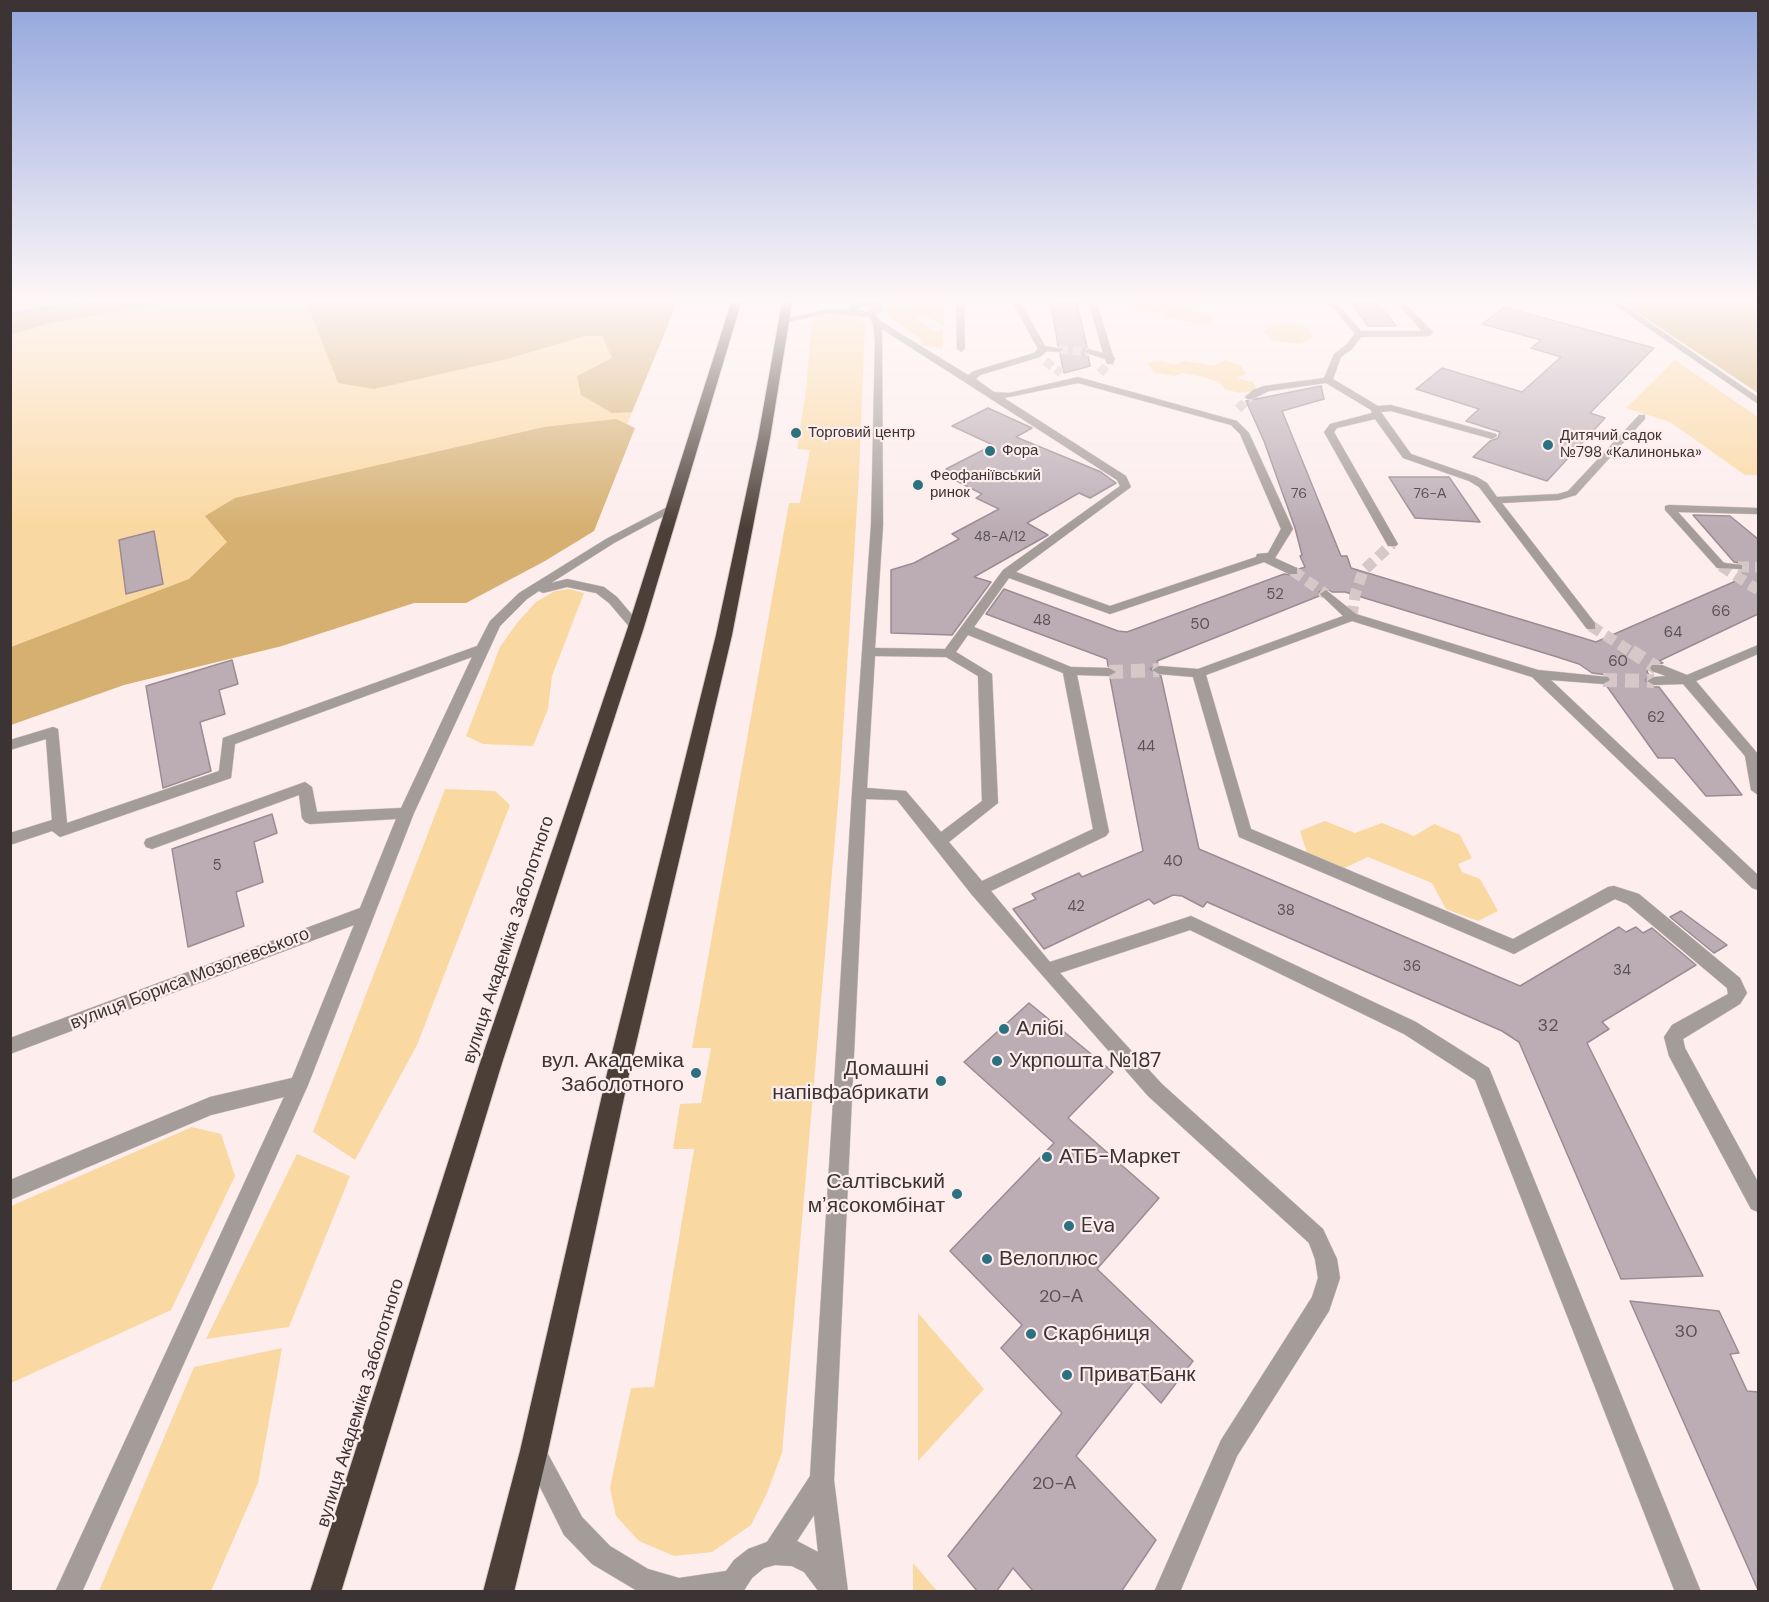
<!DOCTYPE html>
<meta charset="utf-8">
<style>
body{margin:0}
#map{position:relative;width:1769px;height:1602px;overflow:hidden;background:#fdeded;font-family:"DM Sans",sans-serif}
canvas{display:block}
.frame{position:absolute;inset:0;border:12px solid #3c3434;pointer-events:none}
</style>
<div id="map">
<canvas width="1769" height="1602"></canvas>
<div class="frame"></div>
</div>
<script>
const context = document.querySelector('canvas').getContext('2d');
context.lineJoin = 'round';
function fillPath(path, color) {
  context.fillStyle = color;
  context.fill(path, 'evenodd');
}
function poly(rows) {
  const path = new Path2D();
  for (const r of rows) {
    path.moveTo(r[0], r[1]);
    for (let i = 2; i < r.length; i += 2) path.lineTo(r[i], r[i + 1]);
  }
  return path;
}
function strokePath(path, color, width, dash) {
  context.strokeStyle = color;
  context.lineWidth = width;
  context.lineCap = dash ? 'butt' : 'round';
  context.setLineDash(dash || []);
  context.stroke(path);
}
function write(font, color, halo, rows, align = 'center') {
  context.font = font + ' "DM Sans",sans-serif';
  context.lineWidth = 4.5;
  context.setLineDash([]);
  context.textBaseline = 'middle';
  context.strokeStyle = halo;
  context.fillStyle = color;
  for (const [text, x, y, turn = 0] of rows) {
    context.save();
    context.translate(x, y);
    context.rotate((+turn || 0) * Math.PI / 180);
    context.textAlign = isNaN(turn) ? turn : align;
    if (halo) context.strokeText(text, 0, 0);
    context.fillText(text, 0, 0);
    context.restore();
  }
}
fillPath(poly([
 [11,303,677,303,579,541,11,710],
 [885,303,944,303,944,327,925,315,915,318,936,332,943,330,943,349,922,345,919,338,886,314],
 [1131,303,1204,303,1190,306,1192,311,1211,316,1213,322,1203,325,1167,317,1162,311,1154,314,1138,310],
 [832,313,855,315,865,323,859,475,840,780,782,1453,767,1493,751,1525,712,1552,674,1556,639,1541,616,1516,610,1488,631,1388,654,1387,694,1149,673,1149,680,1104,701,1103,711,1048,692,1048,789,503,800,503,810,450,797,449,806,390,812,320,820,315],
 [1290,324,1307,328,1313,338,1300,344,1273,341,1263,331,1274,326],
 [1225,360,1240,365,1246,374,1237,378,1253,382,1257,390,1239,393,1225,389,1219,382,1200,376,1183,373,1175,376,1154,373,1147,363,1161,361,1176,365,1184,361,1214,366],
 [1675,360,1758,417,1758,475,1745,475,1670,422,1626,408],
 [569,589,584,593,552,676,548,709,533,746,483,744,466,736,500,647,517,623,536,602,555,591],
 [445,789,495,791,510,805,417,1045,355,1160,313,1132],
 [1325,821,1355,833,1382,823,1414,836,1434,824,1460,835,1472,858,1458,864,1462,872,1480,879,1498,911,1478,921,1446,909,1432,883,1368,857,1344,868,1307,853,1300,831],
 [192,1127,221,1134,235,1176,171,1310,11,1383,11,1206],
 [297,1154,350,1176,289,1327,206,1339],
 [918,1313,984,1389,918,1461],
 [282,1348,258,1483,211,1591,99,1591,194,1367],
 [913,1563,937,1591,913,1591]
]), '#fad8a1');
fillPath(poly([
 [65,303,154,303,156,305,46,324,11,335,11,312],
 [307,303,677,303,632,412,612,413,581,395,577,376,612,358,602,336,585,336,507,359,374,389,338,383],
 [1623,303,1758,303,1758,393],
 [616,419,635,428,594,531,545,561,466,603,414,603,282,646,124,685,11,725,11,647,189,579,227,542,205,516,235,498,544,427]
]), '#d5b071');
const building = poly([
 [1051,303,1077,303,1087,347,1082,353,1088,356,1090,366,1064,373,1060,354,1065,349,1058,346,1051,303],
 [1352,303,1378,303,1396,326,1368,326,1352,303],
 [1504,307,1654,348,1590,413,1605,418,1547,481,1473,457,1490,441,1498,438,1500,432,1466,421,1479,409,1416,389,1442,368,1522,392,1561,357,1531,348,1541,340,1482,324,1504,307],
 [1321,386,1324,399,1282,411,1341,556,1347,556,1351,568,1596,642,1745,577,1741,571,1744,569,1744,564,1734,562,1693,515,1730,516,1758,539,1758,614,1659,661,1663,663,1650,664,1647,672,1650,676,1645,680,1653,687,1659,687,1742,795,1706,796,1674,758,1658,758,1606,685,1612,681,1608,675,1592,673,1579,664,1554,656,1345,592,1332,592,1326,588,1319,592,1319,596,1157,661,1158,664,1150,669,1161,676,1199,849,1520,986,1619,927,1626,932,1636,927,1643,933,1652,928,1696,965,1602,1022,1609,1029,1587,1043,1703,1276,1621,1279,1519,1042,1502,1031,1207,902,1203,907,1182,896,1173,895,1154,904,1149,899,1044,949,1013,909,1036,899,1032,894,1079,873,1082,877,1143,851,1110,678,1118,671,1108,666,1107,659,986,614,1004,589,1118,631,1127,632,1284,574,1299,576,1299,569,1305,567,1300,556,1302,555,1295,528,1264,441,1246,401,1321,386],
 [988,408,1032,428,1016,437,1101,472,1116,483,1090,498,1079,493,1027,523,1048,535,974,577,991,582,952,635,891,633,891,570,914,563,959,539,952,534,999,509,976,498,982,494,943,474,950,471,946,469,993,445,952,426,988,408],
 [1389,477,1449,477,1480,522,1415,518,1389,477],
 [154,531,163,584,126,594,119,540,154,531],
 [232,660,238,684,219,690,225,714,200,722,211,771,163,788,146,686,232,660],
 [272,814,277,833,254,842,263,882,236,892,244,926,188,947,172,849,272,814],
 [1681,911,1727,945,1714,953,1670,917,1681,911],
 [1029,1003,1113,1072,1068,1118,1159,1198,1097,1269,1193,1361,1161,1403,1137,1378,1076,1456,1156,1540,1121,1592,1034,1592,1013,1568,996,1592,978,1592,948,1556,1062,1413,1001,1348,1022,1325,950,1251,1054,1143,964,1062,1029,1003],
 [1630,1301,1719,1311,1739,1353,1730,1354,1747,1391,1758,1392,1758,1590,1630,1301]
]);
fillPath(building, '#bcadb5');
strokePath(building, '#9b8c94', 1.5);
strokePath(poly([
 [1059,349,1088,352],
 [1045,361,1061,373],
 [1100,373,1110,362],
 [1238,409,1250,397]
]), '#d6c8c8', 9, [9, 4.5]);
strokePath(poly([
 [1721,566,1758,590],
 [1738,567,1758,567],
 [1293,571,1326,594],
 [1352,617,1355,595,1363,571,1392,544],
 [1591,626,1633,653]
]), '#d6c8c8', 11, [11, 6]);
strokePath(poly([
 [1631,651,1657,668],
 [1109,672,1159,670],
 [1603,680,1654,681]
]), '#d6c8c8', 14, [14, 8]);
const minor = poly([
 [69,303,85,303,10,318,10,313,69,303],
 [852,303,880,303,884,310,875,314,880,321,968,375,974,371,1034,353,1038,349,1013,303,1021,303,1045,346,1063,349,1059,352,1047,351,1040,357,980,375,976,379,994,392,1009,393,1078,377,1237,421,1249,433,1293,529,1275,558,1297,568,1297,574,1289,574,1264,562,1110,614,1009,578,974,627,1071,667,1109,668,1116,672,1109,676,1077,675,1109,832,1106,836,991,891,1050,962,1191,916,1416,1022,1489,1068,1701,1592,1675,1592,1475,1080,1404,1034,1190,930,1060,973,1162,1084,1323,1229,1337,1259,1340,1278,1329,1311,1237,1456,1180,1592,1154,1592,1221,1440,1312,1297,1318,1278,1315,1259,1309,1243,1148,1096,972,895,897,800,866,799,834,1480,848,1592,819,1592,804,1572,792,1566,775,1565,764,1568,752,1578,743,1592,639,1592,592,1564,564,1535,522,1451,526,1443,534,1439,542,1443,582,1517,610,1546,648,1569,679,1578,726,1571,734,1560,748,1549,767,1542,810,1476,852,793,871,525,875,341,873,323,869,317,829,313,783,323,779,320,829,309,848,310,852,303],
 [869,305,875,309,866,312,857,310,858,307,869,305],
 [882,329,1117,480,1120,486,1003,570,945,649,875,648,883,525,882,329],
 [1078,383,1231,425,1240,434,1281,529,1268,553,1257,554,1256,557,1110,606,1016,572,1131,487,1126,476,1004,398,1078,383],
 [968,635,1063,673,1093,829,982,881,949,842,998,803,992,674,956,652,968,635],
 [875,656,946,657,978,676,982,801,941,832,906,791,867,788,875,656],
 [814,1515,818,1552,797,1541,814,1515],
 [956,303,964,303,965,349,961,352,957,349,956,303],
 [1089,303,1097,303,1113,356,1115,358,1113,364,1107,364,1105,359,1084,352,1088,349,1103,353,1089,303],
 [1329,303,1337,303,1361,331,1422,331,1397,303,1405,303,1432,331,1433,333,1429,336,1361,337,1352,349,1341,357,1333,379,1378,406,1391,405,1496,434,1497,436,1492,439,1391,411,1381,412,1411,454,1477,477,1487,483,1497,497,1558,494,1568,491,1639,415,1645,415,1645,419,1576,495,1559,500,1502,503,1595,623,1595,629,1587,629,1479,487,1469,481,1403,458,1375,419,1337,428,1334,432,1398,544,1396,546,1388,546,1324,432,1330,424,1372,413,1371,410,1326,383,1269,391,1253,399,1247,399,1245,397,1253,390,1264,386,1324,378,1334,354,1346,345,1355,334,1329,303],
 [1612,303,1621,303,1758,397,1758,404,1612,303],
 [673,504,678,507,677,509,614,543,551,583,567,579,604,587,617,597,640,624,640,630,632,630,609,603,596,593,567,587,543,593,539,591,527,599,500,626,414,813,308,1085,82,1592,55,1592,284,1097,211,1115,10,1200,10,1180,210,1097,292,1078,354,925,10,1054,10,1038,360,908,396,819,310,824,305,822,302,818,299,795,152,849,146,847,144,843,146,839,305,782,312,787,317,812,401,808,472,657,235,744,231,778,60,837,52,831,10,845,10,833,52,820,46,739,10,750,10,740,53,727,58,729,67,823,219,771,223,738,477,646,490,621,519,593,606,539,673,504],
 [1669,505,1758,508,1758,514,1678,512,1724,563,1742,565,1742,569,1717,568,1665,510,1665,506,1669,505],
 [1326,590,1356,614,1538,670,1608,677,1610,680,1603,684,1551,680,1758,875,1758,890,1752,888,1532,677,1352,621,1206,675,1251,829,1513,939,1608,887,1614,886,1639,894,1740,978,1747,993,1740,1004,1683,1039,1685,1048,1758,1182,1758,1212,1751,1209,1669,1056,1664,1037,1672,1025,1728,994,1727,988,1627,904,1615,899,1514,954,1239,837,1193,677,1159,674,1152,670,1159,666,1198,669,1343,616,1320,594,1326,590],
 [1758,645,1758,654,1696,681,1758,754,1758,795,1751,790,1745,756,1683,684,1654,685,1647,681,1654,677,1666,676,1652,671,1650,668,1652,665,1662,665,1687,675,1758,645]
]);
const highway = poly([
 [731,303,741,303,644,627,502,1063,341,1592,310,1592,480,1063,628,627,731,303],
 [782,303,792,303,770,438,732,635,631,1065,548,1451,514,1592,483,1592,520,1451,609,1065,716,635,758,438,782,303]
]);
strokePath(minor, '#d6c8c8', 1);
strokePath(highway, '#d6c8c8', 2);
fillPath(minor, '#a39c99');
fillPath(highway, '#4c3f38');
const sky = context.createLinearGradient(0, 0, 0, 527);
sky.addColorStop(0, '#93a6dd');
sky.addColorStop(0.57, '#fef7f7');
sky.addColorStop(1, '#fef7f700');
context.fillStyle = sky;
context.fillRect(0, 0, 1769, 527);
for (const [x, y, r, color] of [
 [796,433,6,"#2b717f"],
 [1548,445,6,"#2b717f"],
 [990,451,6,"#2b717f"],
 [918,485,6,"#2b717f"],
 [1004,1029,6,"#2b717f"],
 [997,1061,6,"#2b717f"],
 [696,1073,6,"#2b717f"],
 [941,1081,6,"#2b717f"],
 [1047,1157,6,"#2b717f"],
 [957,1194,6,"#2b717f"],
 [1069,1226,6,"#2b717f"],
 [987,1259,6,"#2b717f"],
 [1031,1334,6,"#2b717f"],
 [1067,1375,6,"#2b717f"]
]) {
  const dot = new Path2D();
  dot.arc(x, y, r, 0, 2 * Math.PI);
  context.fillStyle = color;
  context.fill(dot);
  strokePath(dot, '#fdeded', 2);
}
write('14px', '#5c5254', null, [
 ["76",1299,494],
 ["76-А",1430,494],
 ["48-А/12",1000,537]
]);
write('15px', '#3c3434', '#fdeded', [
 ["Торговий центр",808,433],
 ["Дитячий садок",1560,436],
 ["№798 «Калинонька»",1560,453],
 ["Фора",1002,451],
 ["Феофаніївський",930,476],
 ["ринок",930,493]
], 'left');
write('15px', '#5c5254', null, [
 ["52",1275,595],
 ["66",1721,612],
 ["48",1042,621],
 ["50",1200,625],
 ["64",1673,633],
 ["60",1618,662],
 ["62",1656,718],
 ["44",1146,747],
 ["40",1173,862],
 ["5",217,866],
 ["42",1076,907],
 ["38",1286,911],
 ["36",1412,967],
 ["34",1622,971]
]);
write('18px', '#3c3434', '#fdeded', [
 ["вулиця Академіка Заболотного",509,940,-72],
 ["вулиця Бориса Мозолевського",190,979,-21],
 ["вулиця Академіка Заболотного",361,1403,-73]
]);
write('18px', '#5c5254', null, [
 ["32",1548,1026],
 ["20-А",1061,1297],
 ["30",1686,1332],
 ["20-А",1054,1484]
]);
write('21px', '#3c3434', '#fdeded', [
 ["Алібі",1016,1029],
 ["вул. Академіка",684,1061,"right"],
 ["Заболотного",684,1085,"right"],
 ["Укрпошта №187",1009,1061],
 ["Домашні",929,1069,"right"],
 ["напівфабрикати",929,1093,"right"],
 ["АТБ-Маркет",1059,1157],
 ["Салтівський",945,1182,"right"],
 ["мʼясокомбінат",945,1206,"right"],
 ["Eva",1081,1226],
 ["Велоплюс",999,1259],
 ["Скарбниця",1043,1334],
 ["ПриватБанк",1079,1375]
], 'left');
</script>
